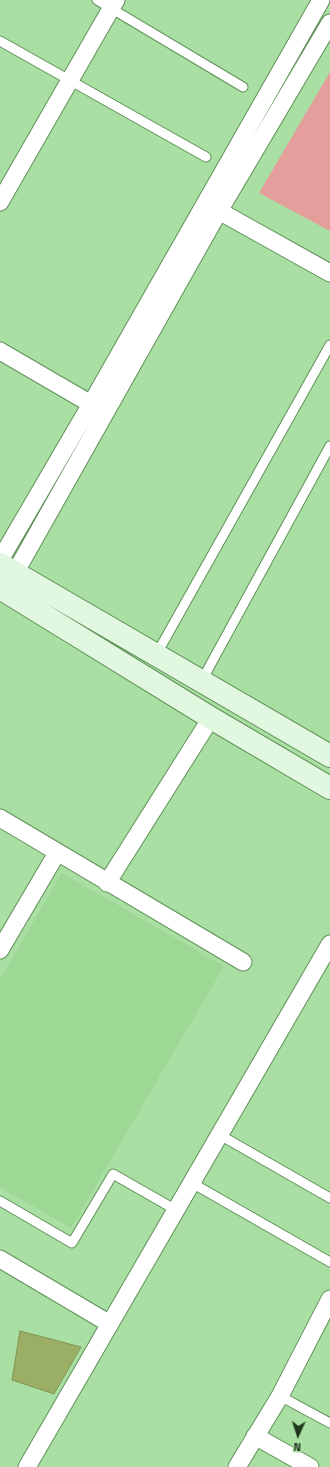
<!DOCTYPE html>
<style>
body{margin:0}
#map{position:relative;width:330px;height:1467px;overflow:hidden;background:#aadfa3;font-family:"Titillium Web",sans-serif}
canvas{display:block}
.north{position:absolute;left:278px;top:1415px;width:40px;height:40px;-webkit-text-stroke:3px #aadfa3;paint-order:stroke;rotate:183deg;font-size:11px;font-weight:700;line-height:16px;text-align:center;color:#21361e}
.north::after{content:'';display:block;margin:auto;width:14px;height:18px;background:#21361e;clip-path:polygon(50% 0,100% 100%,50% 72%,0 100%)}
</style>
<div id="map">
<canvas width="330" height="1467"></canvas>
<div class="north">N</div>
</div>
<script>
const context = document.querySelector('canvas').getContext('2d');
context.lineJoin = 'round';
function fillPath(path, color) {
  context.fillStyle = color;
  context.fill(path, 'evenodd');
}
function poly(rows) {
  const path = new Path2D();
  for (const r of rows) {
    path.moveTo(r[0], r[1]);
    for (let i = 2; i < r.length; i += 2) path.lineTo(r[i], r[i + 1]);
  }
  return path;
}
function strokePath(path, color, width, dash) {
  context.strokeStyle = color;
  context.lineWidth = width;
  context.lineCap = dash ? 'butt' : 'round';
  context.setLineDash(dash || []);
  context.stroke(path);
}
fillPath(poly([
 [62,873,224,966,71,1228,0,1187,0,979]
]), '#9dd895');
fillPath(poly([
 [330,72,330,231,259,193]
]), '#e49f9c');
const building = poly([
 [20,1331,81,1347,54,1394,12,1380,20,1331]
]);
fillPath(building, '#9aae66');
strokePath(building, '#82954e', 1);
const lane = poly([
 [97,0,243,87],
 [0,41,206,157],
 [156,655,330,345],
 [201,682,330,446],
 [220,1135,330,1198],
 [192,1183,330,1262],
 [0,1201,72,1243,113,1174,176,1210],
 [280,1396,330,1423]
]);
const street = poly([
 [0,202,116,0],
 [219,211,330,273],
 [0,351,91,404],
 [0,560,91,404,321,0],
 [15,573,219,211,330,23],
 [0,818,243,962],
 [107,883,211,718],
 [0,950,57,853],
 [0,1259,110,1324],
 [255,1436,310,1467],
 [27,1467,330,944],
 [237,1467,280,1396,330,1299]
]);
const secondary = poly([
 [0,564,330,756],
 [0,588,211,718,330,788]
]);
strokePath(lane, '#5f9158', 11);
strokePath(street, '#5f9158', 19);
strokePath(secondary, '#5f9158', 24);
strokePath(lane, '#fff', 9);
strokePath(street, '#fff', 17);
strokePath(secondary, '#e2f7e0', 22);
</script>
